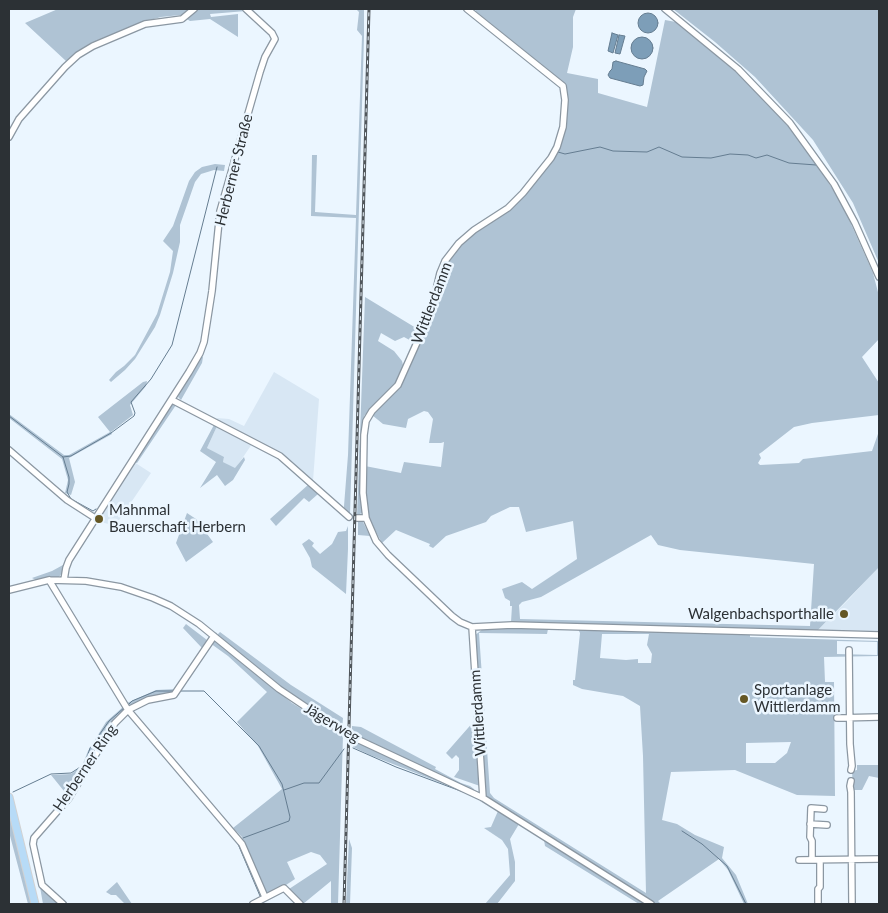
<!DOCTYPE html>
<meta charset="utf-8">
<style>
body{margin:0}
#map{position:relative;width:888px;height:913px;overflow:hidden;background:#ebf6ff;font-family:Lato,sans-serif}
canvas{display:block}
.frame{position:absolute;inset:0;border:10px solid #2c3135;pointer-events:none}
</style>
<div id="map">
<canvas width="888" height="913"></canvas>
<div class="frame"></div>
</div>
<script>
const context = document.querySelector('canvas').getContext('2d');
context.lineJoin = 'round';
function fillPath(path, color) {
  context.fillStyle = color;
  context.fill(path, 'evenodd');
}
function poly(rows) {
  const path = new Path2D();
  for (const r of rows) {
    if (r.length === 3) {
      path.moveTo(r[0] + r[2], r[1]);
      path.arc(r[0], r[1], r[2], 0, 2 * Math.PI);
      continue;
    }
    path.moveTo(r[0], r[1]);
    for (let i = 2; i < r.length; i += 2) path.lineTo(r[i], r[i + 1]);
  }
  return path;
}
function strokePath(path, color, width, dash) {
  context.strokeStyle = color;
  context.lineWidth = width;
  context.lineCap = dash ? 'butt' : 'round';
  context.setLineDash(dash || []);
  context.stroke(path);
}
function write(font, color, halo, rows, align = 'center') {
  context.font = font + ' Lato,sans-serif';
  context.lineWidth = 5;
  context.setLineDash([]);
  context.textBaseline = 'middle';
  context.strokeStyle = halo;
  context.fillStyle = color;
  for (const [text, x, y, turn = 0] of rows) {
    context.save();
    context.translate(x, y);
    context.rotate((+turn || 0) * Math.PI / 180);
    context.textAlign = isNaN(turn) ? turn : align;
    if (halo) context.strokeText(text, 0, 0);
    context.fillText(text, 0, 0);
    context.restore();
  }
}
fillPath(poly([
 [274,372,319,399,313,481,309,484,286,463,252,444,235,469,223,462,224,458,207,448,218,424,217,418,229,419,244,426],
 [134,462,151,473,115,526,98,521],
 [878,567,879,567,879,632,818,630,849,599]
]), '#d8e7f4');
fillPath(poly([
 [58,9,244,9,246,11,210,14,211,17,238,14,238,37,210,19,190,21,180,15,161,17,143,22,91,43,76,53,66,61,25,23],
 [356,9,364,9,364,37,350,515,344,512,344,506,348,455,356,218,311,216,312,155,317,155,315,212,356,215,362,36,357,30,359,12],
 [477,9,576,9,573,17,573,47,567,73,598,79,598,93,647,107,665,20,676,22,753,86,807,148,843,206,873,273,879,296,879,339,862,357,879,383,879,415,812,423,794,427,762,452,759,454,761,458,758,463,760,465,799,463,803,459,872,451,879,431,879,567,818,630,511,622,512,606,510,606,510,601,505,598,502,589,522,582,532,589,577,559,573,521,526,532,519,507,510,507,491,516,486,522,446,536,433,548,429,546,430,544,396,530,382,543,370,521,366,505,365,466,401,473,404,462,441,467,444,442,441,443,429,443,433,419,428,412,424,411,408,419,406,428,383,424,372,415,400,380,364,416,361,483,363,512,357,516,365,297,421,331,446,256,520,195,550,157,560,129,564,113,564,83,475,11],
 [381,333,395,341,404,337,415,343,404,369,402,361,394,351,378,341],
 [651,535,658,545,680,550,814,564,810,626,520,619,519,605,522,602,541,597],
 [673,9,879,9,879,263,853,203,813,140,755,77,715,42],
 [215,164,225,165,224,171,214,170,201,174,195,182,180,225,180,242,173,273,160,315,155,327,135,359,125,370,111,382,109,380,116,372,124,366,135,355,157,314,170,272,173,251,163,241,173,226,189,181,195,172,202,167],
 [201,356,203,357,202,363,181,400,178,397,179,394],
 [147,381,146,386,130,405,133,415,111,432,112,434,69,458,75,482,71,495,65,493,68,480,62,459,9,418,9,414,64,455,69,455,110,432,98,417,143,382],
 [172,404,176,405,137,463,134,462],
 [215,423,218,424,207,448,224,457,223,462,235,468,244,457,245,460,233,480,225,486,217,475,200,488,216,462,200,451],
 [309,484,318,494,309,502,304,498,276,526,270,519],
 [187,513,196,519,213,542,186,562,176,543],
 [358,521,363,522,370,536,358,535],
 [348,526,348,549,346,594,312,567,310,558,302,544,309,539,314,543,312,546,320,554,332,544,338,532,346,531],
 [63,565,62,573,59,577,36,580,32,578,52,571],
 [186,624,207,640,202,648,183,628],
 [483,629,548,629,547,634,479,633,490,793,494,798,646,893,643,756,640,706,623,696,582,689,573,685,573,680,575,680,580,633,578,629,750,634,750,637,879,641,879,656,824,657,825,682,834,682,835,796,797,795,735,770,671,772,662,820,677,824,695,835,724,847,722,858,736,875,748,904,744,904,728,870,719,859,658,901,661,904,656,904,486,796,484,787,474,636,479,632],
 [602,634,649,634,647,645,652,654,651,663,638,663,638,659,626,660,600,658],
 [837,641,877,642,877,655,837,654],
 [791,742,787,753,775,763,746,763,746,743],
 [220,632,291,685,343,718,342,729,290,695,217,635],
 [214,640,292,703,343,735,338,904,331,904,331,881,303,904,289,889,327,864,320,855,311,852,287,862,295,879,283,887,268,894,265,892,242,837,233,828,282,789,258,746,237,722,267,692,228,656,210,643],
 [176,689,171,693,131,706,127,703,156,690],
 [123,707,125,708,123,714,114,722,68,796,51,775,71,774,82,766,88,751,106,722],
 [475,720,479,779,480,786,454,777,459,770,459,758,456,755,452,759,446,753],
 [352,726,361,727,436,767,435,769,461,783,470,786,474,789,474,791,352,734],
 [353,740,396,760,471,793,464,792,370,755,353,747],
 [857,765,879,765,879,778,869,776,862,790,853,790,852,771,857,770],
 [498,811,519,824,510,839,515,862,515,881,497,904,485,904,510,875,508,849,502,840,484,828,491,827],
 [9,813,32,904,28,904,9,832],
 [349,839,352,848,350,904,346,904],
 [544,840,646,904,639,904,545,846],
 [117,882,132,904,125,904,116,895,111,895,106,892],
 [40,887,60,904,43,904]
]), '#afc3d4');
const water = poly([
 [648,23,10],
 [612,33,618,35,613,53,608,51,612,33],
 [619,35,625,36,620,54,615,53,619,35],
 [642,48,11],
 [616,61,645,69,647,71,644,77,643,85,640,86,610,78,608,75,610,71,612,69,613,62,616,61]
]);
fillPath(water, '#7d9eb8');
strokePath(water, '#657d91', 1);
strokePath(poly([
 [558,152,565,154,600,147,613,151,647,152,659,147,682,157,711,158,730,154,748,155,756,158,767,155,789,163,816,165],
 [9,416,63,457,69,477,69,484,67,492,71,499,93,511,96,509],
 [63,457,71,456,111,433,134,416,135,413,131,402,151,379,172,345,217,167],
 [180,691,204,691,259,746,282,784,290,817,289,821,243,838],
 [128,705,132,701,156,691,173,691],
 [353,748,396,767,466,793],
 [284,790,304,783,319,783,344,749],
 [13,792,51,774,71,773,85,764,90,748,109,721,125,707],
 [479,799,492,807],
 [682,831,702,844,727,866,746,904],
 [238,844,260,896]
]), '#657d91', 1);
const minor = poly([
 [467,9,563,86,565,100,563,127,557,147,551,158,523,193,508,208,474,230,459,243,445,261,440,273,434,299,423,329,398,385,372,411,366,421,364,435,363,493,366,518,376,541,388,555,452,616,460,622,472,627,512,625,879,635],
 [665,9,738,69,790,123,834,184,855,223,879,277],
 [9,137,19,119,65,67,78,55,93,46,145,24,182,19,194,9],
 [172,400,280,456,349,517],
 [9,450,67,500,95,518],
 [357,518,366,518],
 [49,580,128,710,148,700,174,695,214,636],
 [64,580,66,568,69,560,189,372,200,353,204,342,212,291,220,211,260,72,265,57,275,39,272,33,246,9],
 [9,590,49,580,86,581,121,587,153,598,171,606,199,624,279,689,337,728],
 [472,627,483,798],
 [849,650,850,744,852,766,851,770],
 [837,718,879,717],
 [359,740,483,798,651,904],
 [851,781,850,786,851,792,852,904],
 [810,824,827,825],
 [799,860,879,859],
 [812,860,812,841,810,837,811,808,824,809],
 [63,904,42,885,33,844,34,838,69,798,115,723,128,710,242,844,265,897],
 [253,904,284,888,300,904],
 [818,904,818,889,820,887,820,860]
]);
const major = poly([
 [9,797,35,904]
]);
strokePath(minor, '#8b97a2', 8);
strokePath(major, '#d1d2d3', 9);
strokePath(minor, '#fff', 5.5);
strokePath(major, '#b7dbf7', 7);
const rail = poly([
 [344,904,369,9]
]);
strokePath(rail, '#50565b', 3);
strokePath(rail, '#ebf6ff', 1, [4]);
const minorBridge = poly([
 [337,728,359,740]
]);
strokePath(minorBridge, '#8b97a2', 8, []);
strokePath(minorBridge, '#fff', 5.5);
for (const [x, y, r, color] of [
 [99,519,5,"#655724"],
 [844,614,5,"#655724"],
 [744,699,5,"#655724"]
]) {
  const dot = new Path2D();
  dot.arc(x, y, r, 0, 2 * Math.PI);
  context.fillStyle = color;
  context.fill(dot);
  strokePath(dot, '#ebf6ff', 2);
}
write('15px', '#2c3135', '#ebf6ff', [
 ["Herberner Straße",234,170,-76],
 ["Wittlerdamm",432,303,-69],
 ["Wittlerdamm",478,713,-94],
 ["Jägerweg",332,723,31],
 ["Herberner Ring",85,768,-56]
]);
write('15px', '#2c3135', '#ebf6ff', [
 ["Mahnmal",109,510],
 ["Bauerschaft Herbern",109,527],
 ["Walgenbachsporthalle",834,614,"right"],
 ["Sportanlage",754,690],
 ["Wittlerdamm",754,707]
], 'left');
</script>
